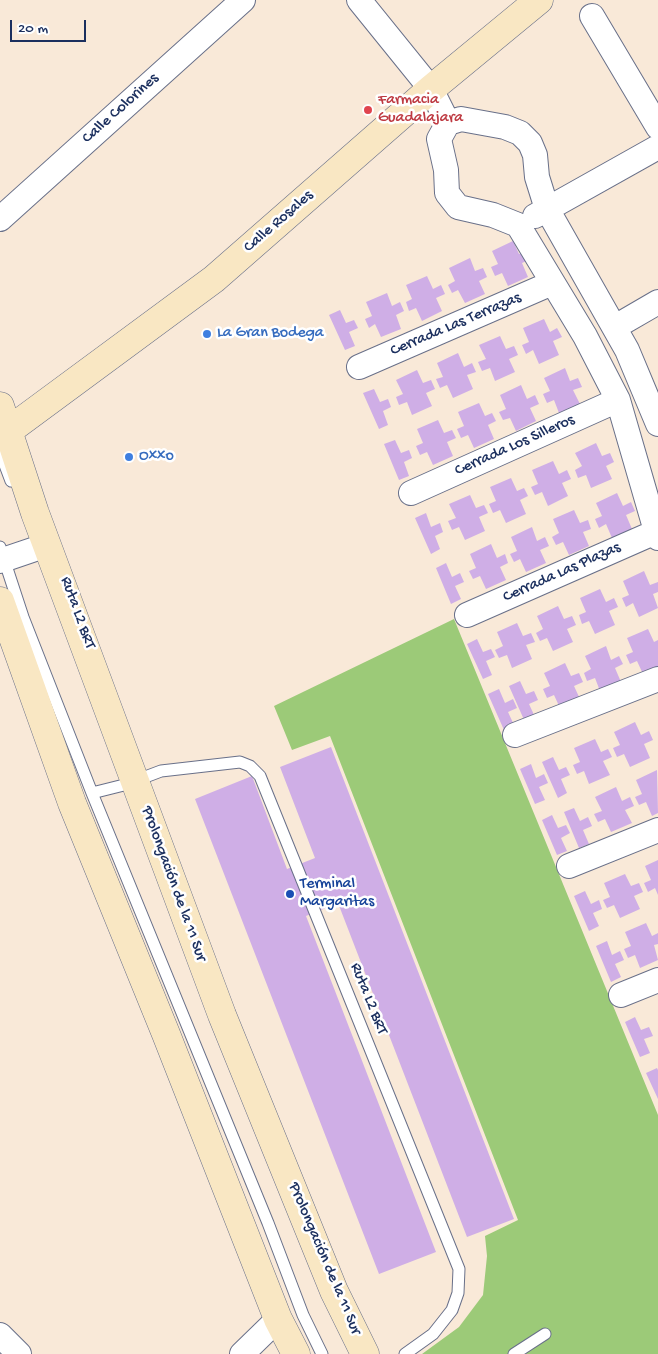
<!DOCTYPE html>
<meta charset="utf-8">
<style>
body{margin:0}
#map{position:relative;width:658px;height:1354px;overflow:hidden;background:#f9e9d8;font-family:"Gochi Hand",sans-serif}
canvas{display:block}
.scale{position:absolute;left:10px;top:20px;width:76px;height:22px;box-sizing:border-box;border:2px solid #1b2f5e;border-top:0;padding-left:6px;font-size:15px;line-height:18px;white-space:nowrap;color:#1b2f5e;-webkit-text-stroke:4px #fff;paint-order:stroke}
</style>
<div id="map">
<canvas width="658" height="1354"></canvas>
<div class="scale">20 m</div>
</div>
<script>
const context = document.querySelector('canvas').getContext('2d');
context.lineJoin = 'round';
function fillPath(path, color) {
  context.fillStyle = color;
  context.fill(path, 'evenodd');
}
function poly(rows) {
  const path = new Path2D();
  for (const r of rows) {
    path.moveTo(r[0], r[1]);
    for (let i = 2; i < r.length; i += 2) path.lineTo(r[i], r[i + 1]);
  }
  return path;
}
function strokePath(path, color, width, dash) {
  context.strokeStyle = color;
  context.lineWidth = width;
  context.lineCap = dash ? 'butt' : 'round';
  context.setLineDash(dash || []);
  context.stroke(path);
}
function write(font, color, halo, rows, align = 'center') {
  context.font = font + ' "Gochi Hand",sans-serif';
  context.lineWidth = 5;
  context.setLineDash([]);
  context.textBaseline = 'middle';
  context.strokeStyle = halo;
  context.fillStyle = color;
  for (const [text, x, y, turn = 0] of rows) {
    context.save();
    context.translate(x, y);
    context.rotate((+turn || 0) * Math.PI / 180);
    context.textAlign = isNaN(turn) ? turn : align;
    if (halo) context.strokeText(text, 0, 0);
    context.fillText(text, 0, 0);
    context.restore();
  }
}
fillPath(poly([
 [454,619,658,1115,658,1354,422,1354,459,1327,483,1295,487,1256,485,1236,518,1220,330,736,292,750,274,706]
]), '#9cca78');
fillPath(poly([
 [513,241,519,254,527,251,531,259,522,263,528,277,508,286,502,273,495,276,491,267,498,264,492,251],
 [470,258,475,271,483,268,487,277,479,281,485,294,465,303,458,290,452,293,448,285,455,281,449,268],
 [427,276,433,289,441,285,445,294,436,298,442,311,422,321,416,308,409,311,406,302,412,299,406,285],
 [387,293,392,306,400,302,404,311,396,315,401,329,381,337,375,324,369,328,365,319,372,316,366,302],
 [340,310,346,323,354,320,358,328,349,332,355,346,345,350,329,315],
 [544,319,550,332,557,328,562,337,553,341,559,355,539,364,533,350,526,354,522,345,529,342,523,328],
 [500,336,506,349,514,346,518,355,509,359,515,372,495,381,490,368,482,371,478,362,486,359,479,345],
 [458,353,464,367,472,363,476,372,467,375,473,389,453,398,447,385,440,388,436,379,443,377,437,363],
 [565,368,570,381,578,378,582,387,573,390,580,404,559,413,554,400,547,403,543,394,550,391,544,378],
 [417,370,423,383,431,380,435,389,426,393,432,406,412,415,407,402,399,405,396,397,403,394,396,380],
 [521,385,527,399,535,395,539,404,530,408,536,421,516,431,510,418,503,420,499,412,506,409,500,395],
 [374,389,380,402,388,399,391,407,383,411,388,425,379,429,363,393],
 [479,403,485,416,492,413,496,421,488,425,494,439,474,448,468,435,461,438,457,429,464,426,458,412],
 [438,420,444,433,452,430,456,438,447,442,453,456,433,465,427,452,420,455,416,446,423,443,417,429],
 [395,440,401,453,409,450,412,458,404,462,409,476,399,480,384,444],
 [596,443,602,456,610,453,614,462,606,466,612,479,591,488,586,475,578,478,575,470,582,466,575,453],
 [553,461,559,474,567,470,571,479,562,483,568,496,548,506,542,492,535,495,531,487,538,484,532,470],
 [511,478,517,491,524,488,528,496,520,500,526,514,506,523,500,510,493,513,489,504,496,501,490,487],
 [617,493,623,506,631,502,635,511,626,515,632,529,612,538,606,524,599,528,595,519,602,516,596,503],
 [470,495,476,508,484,505,488,513,479,517,485,531,465,540,459,527,452,530,448,521,456,518,449,504],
 [574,510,580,523,588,520,591,529,583,532,589,546,569,555,563,542,556,545,552,537,559,533,553,519],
 [426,513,431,527,440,523,443,532,435,536,440,549,431,554,415,518],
 [532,527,537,541,545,537,549,546,540,550,546,563,526,572,520,559,514,562,510,554,517,551,511,537],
 [491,544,497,558,505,554,508,563,500,567,506,580,486,589,480,576,473,579,469,571,476,568,470,554],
 [446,563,452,577,460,573,464,582,455,586,461,599,451,604,436,568],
 [644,571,650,585,658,582,658,592,653,594,658,608,639,617,633,603,626,607,622,598,629,595,623,581],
 [600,589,606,602,614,598,618,607,609,611,615,625,595,634,589,621,582,624,579,615,586,612,580,598],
 [558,606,564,619,572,616,576,625,567,629,573,642,553,651,547,638,540,641,536,633,543,629,537,616],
 [517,623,523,636,531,633,535,642,526,645,532,659,512,668,507,655,499,658,495,650,503,646,497,632],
 [648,629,654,642,658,640,658,667,643,674,637,661,630,664,626,655,633,652,627,638],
 [477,639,483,652,491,649,495,657,486,661,492,675,483,679,467,644],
 [606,646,611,660,619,656,623,664,615,668,621,682,600,691,595,678,587,681,584,673,591,669,585,656],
 [565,663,571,676,579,673,583,682,574,686,580,699,560,708,554,695,547,698,543,689,550,686,544,673],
 [520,681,526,694,534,691,538,700,529,704,535,717,525,722,509,686],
 [499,689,505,703,513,699,517,708,508,712,514,725,504,730,488,694],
 [635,722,641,735,649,731,653,740,644,744,650,758,630,767,624,754,617,757,613,748,620,745,614,732],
 [595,739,601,752,608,749,612,757,603,761,610,775,589,784,584,771,577,774,573,765,580,762,574,748],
 [331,747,514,1219,467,1237,338,903,306,916,436,1252,379,1274,195,799,252,776,287,869,315,858,280,767],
 [553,757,559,770,566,767,570,775,561,779,567,793,558,798,542,762],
 [531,764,536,778,544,774,548,783,539,787,545,800,535,804,520,769],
 [657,770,658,813,652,816,646,802,639,805,635,797,642,794,636,780],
 [616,787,622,801,630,797,634,806,625,810,632,823,611,832,605,819,598,822,594,814,602,811,595,797],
 [574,808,580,821,588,817,592,826,583,830,589,844,579,848,564,812],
 [552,815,558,828,566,825,570,833,561,838,567,851,557,855,542,820],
 [658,860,658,895,655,888,648,892,644,883,651,880,645,866],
 [625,874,631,886,639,883,643,892,634,896,640,909,620,918,614,905,607,908,603,900,610,897,604,883],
 [585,891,591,904,599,900,602,909,593,913,599,926,589,931,574,896],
 [646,923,652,936,658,933,658,944,654,945,658,960,640,968,635,955,628,958,624,949,631,946,625,932],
 [607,941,612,955,620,951,624,960,615,964,621,977,611,982,596,946],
 [635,1017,641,1030,649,1027,653,1036,644,1039,650,1053,640,1057,625,1022],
 [657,1068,658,1070,658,1099,646,1073]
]), '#cfaee6');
const lane = poly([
 [0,452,11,481],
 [0,547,23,617,92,793,268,1223,303,1315,322,1354],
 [92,793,124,785,161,771,240,762,250,766,260,776,459,1269,458,1293,452,1310,433,1334,405,1354],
 [514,1354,545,1334]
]);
const street = poly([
 [359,0,431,89,448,123],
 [592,16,658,127],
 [535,216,658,147],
 [0,219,243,0],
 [615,327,658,302],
 [359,367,552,283],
 [658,424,627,350,547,209,537,177,535,155,530,143,520,133,505,127,461,119,448,123,439,139,446,170,447,193,458,207,493,215,518,225,585,336,618,400,658,538],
 [411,493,618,400],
 [0,561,47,545],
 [467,615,658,531],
 [515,735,658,679],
 [569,866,658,830],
 [621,995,658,980],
 [0,1335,19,1354],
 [242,1354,278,1319]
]);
const secondary = poly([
 [0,406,35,513,222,1015,334,1291,365,1354],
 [0,437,214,279,431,89,539,0],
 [0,601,72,803,166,1034,278,1319,296,1354]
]);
strokePath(lane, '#697089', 13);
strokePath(street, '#697089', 26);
strokePath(secondary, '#697089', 29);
strokePath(lane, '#fff', 11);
strokePath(street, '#fff', 24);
strokePath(secondary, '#f9e7c3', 28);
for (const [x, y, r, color] of [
 [368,110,5,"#e0444e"],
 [207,334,5,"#3f7fe0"],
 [129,457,5,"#3f7fe0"],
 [290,894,5,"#1a4fb4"]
]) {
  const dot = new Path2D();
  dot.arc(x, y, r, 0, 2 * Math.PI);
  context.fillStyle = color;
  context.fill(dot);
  strokePath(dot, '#fff', 2);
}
write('16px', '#be3a42', '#fff', [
 ["Farmacia",378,101],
 ["Guadalajara",378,119]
], 'left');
write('16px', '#1b2f5e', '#fff', [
 ["Calle Colorines",121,109,-42],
 ["Calle Rosales",279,222,-41],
 ["Cerrada Las Terrazas",456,325,-23],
 ["Cerrada Los Silleros",515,446,-24],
 ["Cerrada Las Plazas",562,573,-24],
 ["Ruta L2 BRT",77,613,70],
 ["Prolongación de la 11 Sur",173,884,70],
 ["Ruta L2 BRT",368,999,68],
 ["Prolongación de la 11 Sur",324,1259,67]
]);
write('16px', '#366cbe', '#fff', [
 ["La Gran Bodega",217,334],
 ["Oxxo",139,457]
], 'left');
write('16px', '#164399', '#fff', [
 ["Terminal",300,885],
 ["Margaritas",300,903]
], 'left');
</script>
